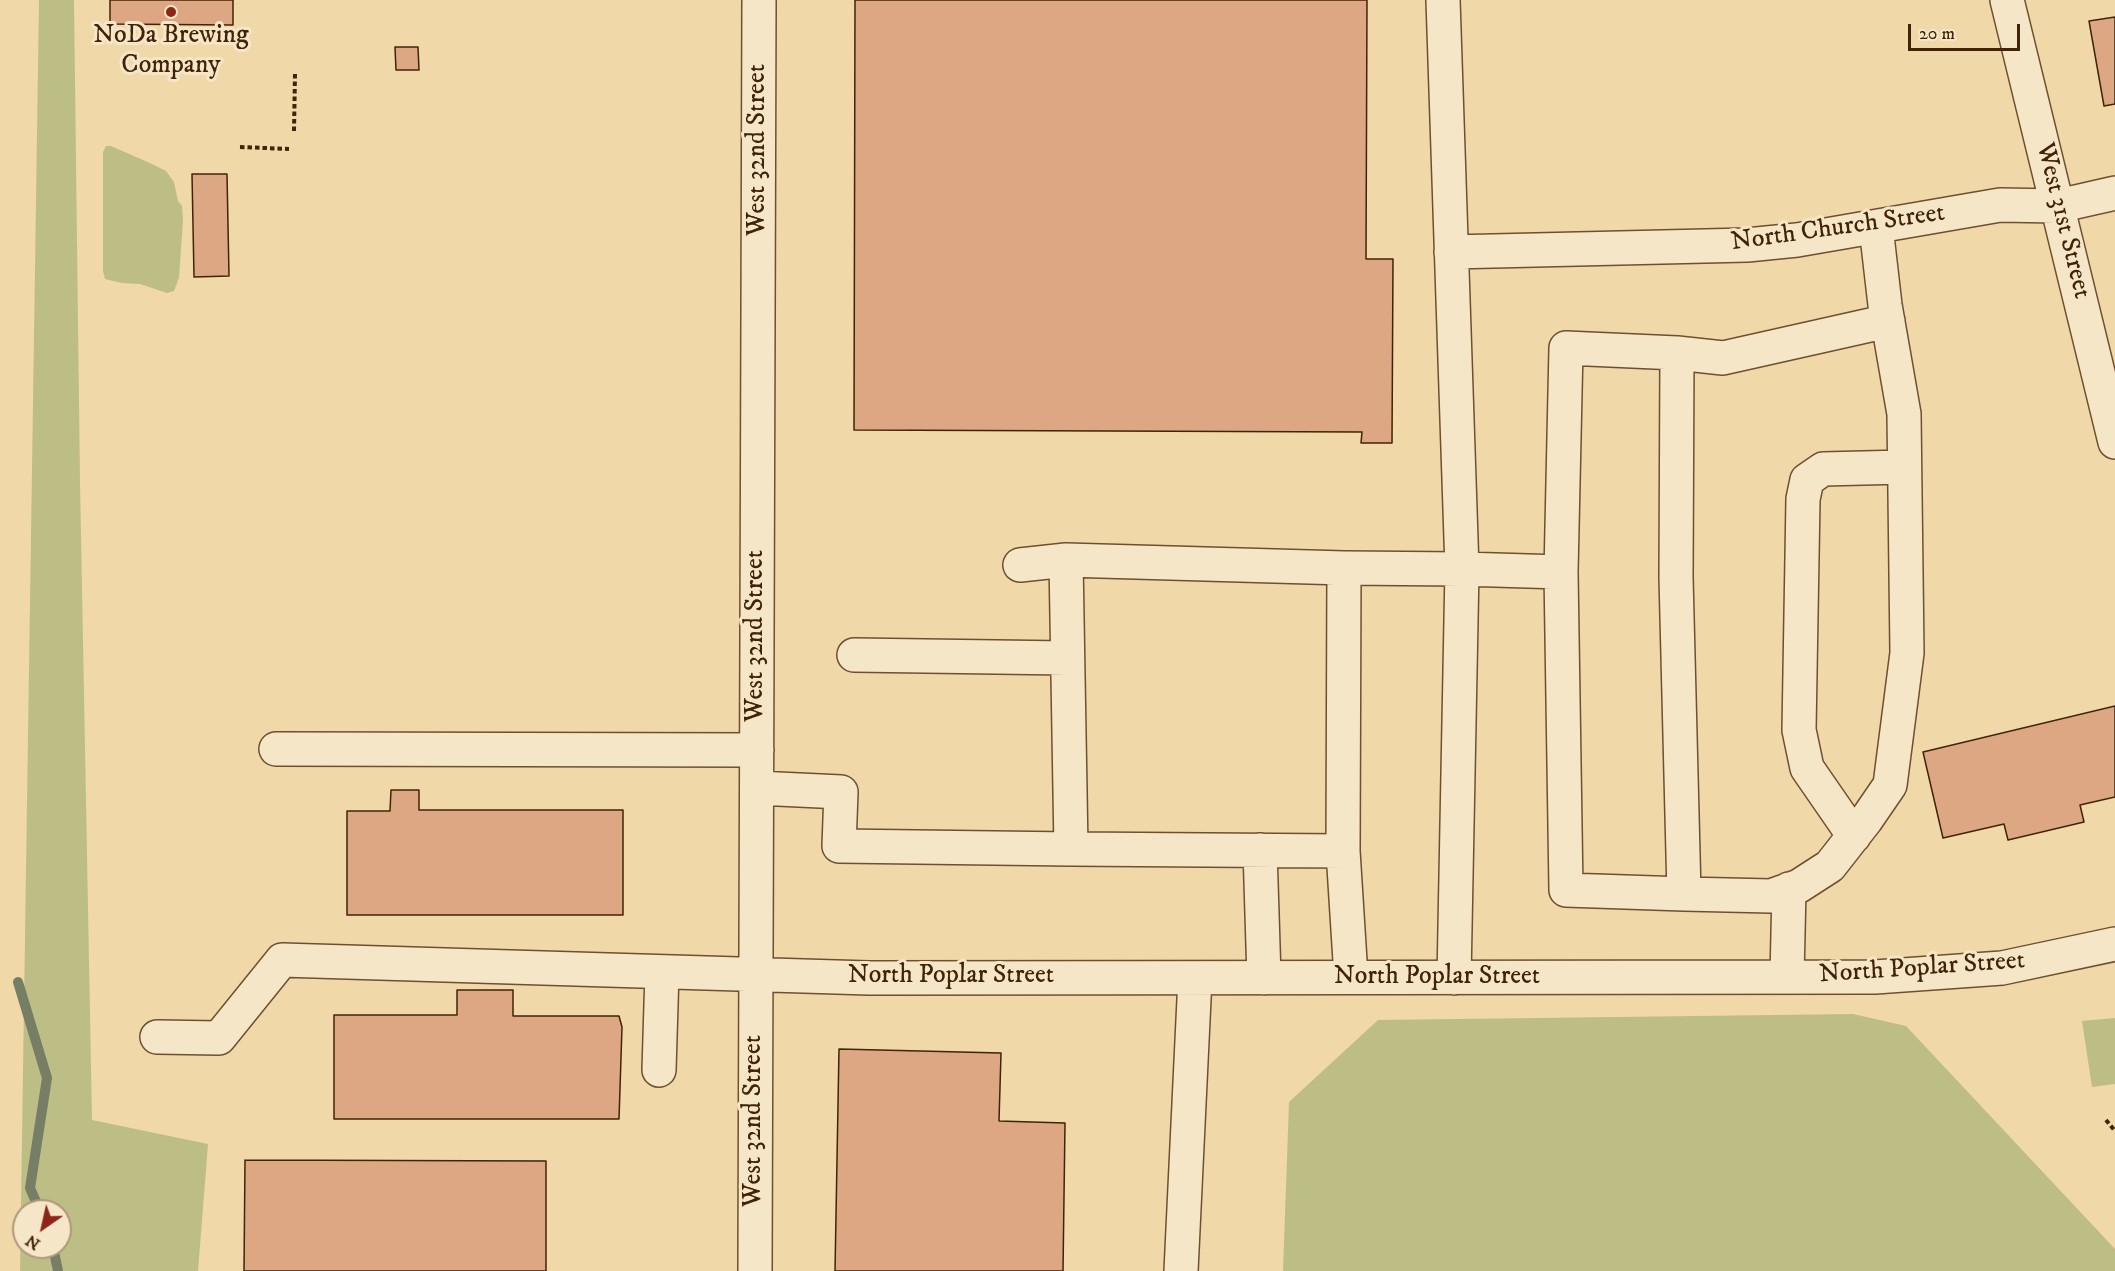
<!DOCTYPE html>
<style>
body{margin:0}
#map{position:relative;width:2115px;height:1271px;overflow:hidden;background:#f0d8a9;font-family:"IM FELL DW Pica",serif}
canvas{display:block}
.north{position:absolute;left:12px;top:1199px;width:60px;height:60px;box-sizing:border-box;background:#f5e6c7;border:2px solid #ad987a;border-radius:50%;rotate:214deg;font-size:16px;font-weight:700;line-height:24px;text-align:center;color:#412307}
.north::after{content:'';display:block;margin:auto;width:21px;height:27px;background:#8f2418;clip-path:polygon(50% 0,100% 100%,50% 72%,0 100%)}
.scale{position:absolute;left:1908px;top:24px;width:112px;height:27px;box-sizing:border-box;border:3px solid #412307;border-top:0;padding-left:8px;font-size:18px;line-height:21px;white-space:nowrap;color:#412307;-webkit-text-stroke:4px #f5e6c7;paint-order:stroke}
</style>
<div id="map">
<canvas width="2115" height="1271"></canvas>
<div class="north">N</div>
<div class="scale">20 m</div>
</div>
<script>
const context = document.querySelector('canvas').getContext('2d');
context.lineJoin = 'round';
function fillPath(path, color) {
  context.fillStyle = color;
  context.fill(path, 'evenodd');
}
function poly(rows) {
  const path = new Path2D();
  for (const r of rows) {
    path.moveTo(r[0], r[1]);
    for (let i = 2; i < r.length; i += 2) path.lineTo(r[i], r[i + 1]);
  }
  return path;
}
function strokePath(path, color, width, dash) {
  context.strokeStyle = color;
  context.lineWidth = width;
  context.lineCap = dash ? 'butt' : 'round';
  context.setLineDash(dash || []);
  context.stroke(path);
}
function write(font, color, halo, rows, align = 'center') {
  context.font = font + ' "IM FELL DW Pica",serif';
  context.lineWidth = 6;
  context.setLineDash([]);
  context.textBaseline = 'middle';
  context.strokeStyle = halo;
  context.fillStyle = color;
  for (const [text, x, y, turn = 0] of rows) {
    context.save();
    context.translate(x, y);
    context.rotate((+turn || 0) * Math.PI / 180);
    context.textAlign = isNaN(turn) ? turn : align;
    if (halo) context.strokeText(text, 0, 0);
    context.fillText(text, 0, 0);
    context.restore();
  }
}
fillPath(poly([
 [39,0,74,0,80,482,92,1120,208,1144,198,1271,20,1271],
 [24,1211,60,1211,60,1247,24,1247],
 [106,146,111,146,152,164,166,171,174,182,178,201,182,206,183,220,179,278,174,291,167,293,140,284,122,283,105,279,103,271,103,152],
 [1853,1014,1906,1026,2115,1249,2115,1271,1283,1271,1289,1102,1378,1020],
 [2115,1018,2115,1084,2092,1087,2082,1021]
]), '#bdbe85');
strokePath(poly([
 [18,982,47,1078,30,1188,40,1211],
 [53,1247,58,1271]
]), '#777e66', 10);
const building = poly([
 [110,0,233,0,233,25,110,24,110,0],
 [855,0,1367,0,1366,259,1393,259,1392,443,1361,443,1362,432,854,430,855,0],
 [2115,17,2115,104,2104,106,2089,21,2115,17],
 [395,47,418,47,419,70,396,70,395,47],
 [192,174,227,174,229,276,194,277,192,174],
 [2115,706,2115,797,2080,805,2084,822,2008,840,2004,824,1943,838,1923,752,2115,706],
 [391,790,419,790,419,810,623,810,623,915,347,915,347,811,390,811,391,790],
 [457,990,513,990,513,1016,619,1016,622,1027,619,1119,334,1119,334,1015,457,1015,457,990],
 [839,1049,1001,1053,999,1121,1065,1123,1063,1271,835,1271,839,1049],
 [245,1160,546,1161,546,1271,244,1271,245,1160]
]);
fillPath(building, '#dda784');
strokePath(building, '#412307', 1.5);
const minor = poly([
 [1443,0,1462,569,1561,572],
 [2007,0,2115,442],
 [1451,252,1747,245,1797,240,2000,205,2058,206,2115,193],
 [1566,348,1677,353,1676,577,1684,894,1566,890,1561,572,1566,348],
 [1677,353,1723,358,1888,321],
 [1020,565,1066,560,1344,568,1462,569,1454,978],
 [854,655,1067,658],
 [276,749,757,750],
 [757,788,841,792,839,846,1071,849,1066,560],
 [1854,836,1807,768,1799,730,1803,499,1807,480,1823,469,1904,467],
 [1071,849,1343,851,1344,568],
 [1260,850,1264,978],
 [1343,851,1351,977],
 [1684,894,1771,896,1799,886,1830,866,1866,820,1890,785,1907,653,1904,414,1885,305,1876,227],
 [1787,977,1789,889],
 [157,1037,219,1038,282,960,869,978,1875,977,2002,968,2115,944],
 [659,1070,662,972],
 [755,1271,759,0],
 [1181,1271,1195,978]
]);
strokePath(minor, '#6d5030', 36);
strokePath(poly([
 [294,131,295,73],
 [240,147,289,149],
 [2106,1120,2115,1131]
]), '#412307', 4, [4.5, 3]);
strokePath(minor, '#f5e6c7', 33);
for (const [x, y, r, color] of [
 [171,12,6,"#8f2418"]
]) {
  const dot = new Path2D();
  dot.arc(x, y, r, 0, 2 * Math.PI);
  context.fillStyle = color;
  context.fill(dot);
  strokePath(dot, '#f5e6c7', 2);
}
write('26px', '#412307', '#f5e6c7', [
 ["NoDa Brewing",171,37],
 ["Company",171,67]
]);
write('26px', '#412307', '#f5e6c7', [
 ["West 32nd Street",759,150,-90],
 ["West 31st Street",2062,221,76],
 ["North Church Street",1838,229,-8],
 ["West 32nd Street",757,636,-90],
 ["North Poplar Street",1922,969,-4],
 ["North Poplar Street",951,977],
 ["North Poplar Street",1437,978],
 ["West 32nd Street",755,1121,-90]
]);
</script>
